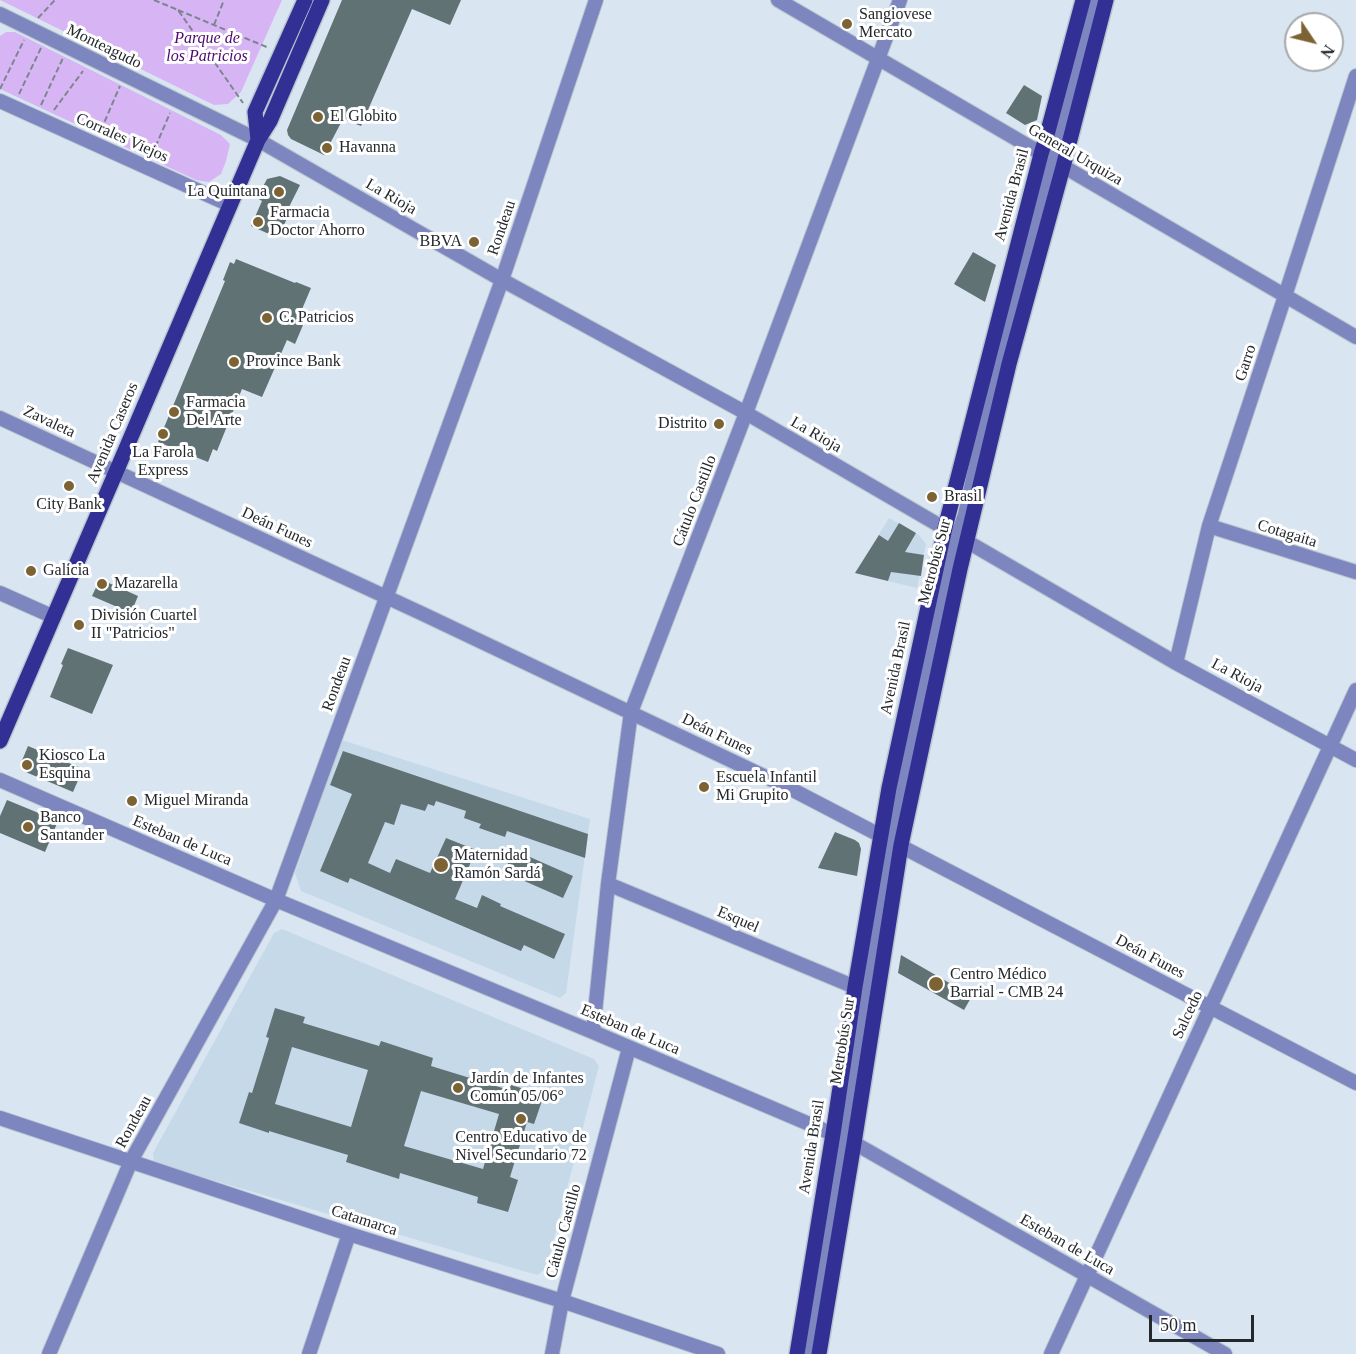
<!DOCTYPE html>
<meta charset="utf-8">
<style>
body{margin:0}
#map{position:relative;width:1356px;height:1354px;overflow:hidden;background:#d9e6f2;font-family:"Times New Roman",serif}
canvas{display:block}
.north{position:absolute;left:1284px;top:12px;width:60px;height:60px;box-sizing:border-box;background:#fff;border:2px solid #a7a9ab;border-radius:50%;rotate:125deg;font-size:16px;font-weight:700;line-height:24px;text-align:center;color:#23282c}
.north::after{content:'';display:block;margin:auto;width:21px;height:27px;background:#7d6334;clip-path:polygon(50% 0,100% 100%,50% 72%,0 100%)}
.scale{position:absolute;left:1149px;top:1315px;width:105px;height:27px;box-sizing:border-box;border:3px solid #23282c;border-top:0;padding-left:8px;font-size:18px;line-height:21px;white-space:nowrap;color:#23282c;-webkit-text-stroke:4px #fff;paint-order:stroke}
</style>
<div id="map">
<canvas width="1356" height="1354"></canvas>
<div class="north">N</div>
<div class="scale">50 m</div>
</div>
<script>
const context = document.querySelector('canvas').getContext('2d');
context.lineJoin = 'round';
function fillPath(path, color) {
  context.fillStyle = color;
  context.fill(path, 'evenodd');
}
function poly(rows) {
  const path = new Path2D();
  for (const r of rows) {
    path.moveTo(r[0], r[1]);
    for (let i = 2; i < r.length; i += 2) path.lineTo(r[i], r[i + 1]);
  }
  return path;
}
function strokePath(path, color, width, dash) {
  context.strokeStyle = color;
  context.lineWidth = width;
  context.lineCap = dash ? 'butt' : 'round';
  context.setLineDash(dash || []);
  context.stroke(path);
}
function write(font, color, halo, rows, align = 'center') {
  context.font = font + ' "Times New Roman",serif';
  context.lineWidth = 6;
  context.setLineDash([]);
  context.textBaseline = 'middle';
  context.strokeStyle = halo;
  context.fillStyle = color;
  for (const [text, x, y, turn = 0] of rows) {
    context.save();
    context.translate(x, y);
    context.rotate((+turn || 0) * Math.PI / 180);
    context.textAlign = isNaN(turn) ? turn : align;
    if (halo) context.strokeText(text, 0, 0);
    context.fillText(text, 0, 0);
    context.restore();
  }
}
fillPath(poly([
 [889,518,919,535,926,544,917,588,855,573],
 [342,740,590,819,566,993,560,998,301,891,295,873],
 [282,929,594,1059,599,1066,546,1269,537,1275,154,1163,153,1153,274,933]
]), '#c6d9e9');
fillPath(poly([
 [0,0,282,0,241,92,228,104,214,105],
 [6,32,15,32,221,135,230,144,226,161,221,174,209,182,196,180,0,89,0,36]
]), '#d7b5f4');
fillPath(poly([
 [342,0,461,0,450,25,412,9,361,126,343,119,324,155,291,139,288,135,287,130],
 [1024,85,1042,96,1037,120,1025,125,1006,113],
 [280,176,300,185,286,213,289,214,278,238,251,226,262,201,257,198,267,179],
 [973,252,996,265,985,302,954,284],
 [236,259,295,283,296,282,311,288,297,321,303,325,295,344,287,340,262,397,242,389,217,451,213,449,208,462,158,442,215,305,225,281,223,280,230,262,234,264],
 [899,523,916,533,905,552,924,555,921,576,891,572,888,581,855,573,879,535,888,541],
 [100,579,138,596,131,613,92,596],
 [68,648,113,665,92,714,50,697,63,665,61,664],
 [28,746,83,769,73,792,28,773,22,768,21,763],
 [343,751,588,834,585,858,507,831,505,837,479,828,481,824,464,818,466,811,436,801,434,806,428,804,425,811,401,804,394,825,385,822,368,863,390,873,396,859,430,873,446,838,476,850,455,899,477,908,482,895,501,904,500,906,565,934,554,959,524,945,521,951,350,878,348,883,320,871,352,794,330,785],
 [7,800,58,821,45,852,0,833,0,816],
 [835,832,855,840,859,843,861,849,857,876,818,868],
 [514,850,573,876,563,898,504,872],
 [901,955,972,996,964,1010,898,973],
 [275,1008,305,1017,303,1023,379,1046,381,1041,433,1058,431,1066,509,1090,511,1085,544,1095,534,1124,527,1122,510,1177,518,1180,508,1212,477,1203,478,1197,400,1173,399,1179,346,1162,348,1155,269,1131,269,1133,239,1123,249,1092,252,1093,269,1038,266,1037],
 [292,1047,368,1070,351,1127,275,1104],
 [421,1091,499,1114,483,1169,404,1146]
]), '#617275');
const minor = poly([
 [778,0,1356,337],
 [0,14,258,140,502,280,746,413,1176,663,1356,760],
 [0,101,230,205],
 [0,418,423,614,789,788,1356,1083],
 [1209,526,1356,572],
 [0,593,54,617],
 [1176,663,1209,526,1285,296,1356,76],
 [0,780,276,900,593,1032,854,1143,1225,1354],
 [608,884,855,987],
 [593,1032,608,884,631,712,746,413,900,0],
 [0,1118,349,1234,562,1301,718,1354],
 [49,1354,131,1161,276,900,502,280,596,0],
 [309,1354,349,1234],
 [552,1354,562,1301,629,1048],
 [809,1354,892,840,948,561,965,515,1001,351,1053,161,1095,0],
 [1051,1354,1356,690]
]);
const major = poly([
 [258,140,255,112,305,0],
 [0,741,116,472,258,140,270,121,322,0],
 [797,1354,833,1134,855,987,889,788,945,528,1041,154,1048,131,1083,0],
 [819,1354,854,1143,901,845,960,569,1009,364,1063,167,1106,0]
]);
strokePath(minor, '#b8c4ce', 16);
strokePath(major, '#b8c4ce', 18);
strokePath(poly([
 [154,0,178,10,243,103],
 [178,10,269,48],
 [38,18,55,0],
 [214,25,224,0],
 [0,89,24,40],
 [19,94,41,48],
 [41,105,63,58],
 [54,110,83,71],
 [101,130,120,86],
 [152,155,170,113]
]), '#7d868e', 2, [6, 3]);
strokePath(minor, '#7d86be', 14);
strokePath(major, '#322f95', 15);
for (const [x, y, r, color] of [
 [847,24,6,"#7d6334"],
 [318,117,6,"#7d6334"],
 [327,148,6,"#7d6334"],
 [279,192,6,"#7d6334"],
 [258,222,6,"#7d6334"],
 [474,242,6,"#7d6334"],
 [267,318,6,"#7d6334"],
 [234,362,6,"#7d6334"],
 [174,412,6,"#7d6334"],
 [719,424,6,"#7d6334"],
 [163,434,6,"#7d6334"],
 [69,486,6,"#7d6334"],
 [932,497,6,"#7d6334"],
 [31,571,6,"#7d6334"],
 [102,584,6,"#7d6334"],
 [79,625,6,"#7d6334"],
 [27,765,6,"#7d6334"],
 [704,787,6,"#7d6334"],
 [132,801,6,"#7d6334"],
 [28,827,6,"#7d6334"],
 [441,865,8,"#7d6334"],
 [936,984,8,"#7d6334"],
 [458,1088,6,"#7d6334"],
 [521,1119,6,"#7d6334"]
]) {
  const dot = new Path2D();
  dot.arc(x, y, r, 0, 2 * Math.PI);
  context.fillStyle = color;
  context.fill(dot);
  strokePath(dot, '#fff', 2);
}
write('16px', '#23282c', '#fff', [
 ["Sangiovese",859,15],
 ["Mercato",859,33],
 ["El Globito",330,117],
 ["Havanna",339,148],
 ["La Quintana",267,192,"right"],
 ["Farmacia",270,213],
 ["Doctor Ahorro",270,231],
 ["BBVA",462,242,"right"],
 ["C. Patricios",279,318],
 ["Province Bank",246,362],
 ["Farmacia",186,403],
 ["Del Arte",186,421],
 ["Distrito",707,424,"right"],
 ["La Farola",163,453,"center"],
 ["Express",163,471,"center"],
 ["Brasil",944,497],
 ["City Bank",69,505,"center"],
 ["Galicia",43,571],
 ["Mazarella",114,584],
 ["División Cuartel",91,616],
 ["II \"Patricios\"",91,634],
 ["Kiosco La",39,756],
 ["Esquina",39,774],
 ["Escuela Infantil",716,778],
 ["Mi Grupito",716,796],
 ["Miguel Miranda",144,801],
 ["Banco",40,818],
 ["Santander",40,836],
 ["Maternidad",454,856],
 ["Ramón Sardá",454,874],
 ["Centro Médico",950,975],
 ["Barrial - CMB 24",950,993],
 ["Jardín de Infantes",470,1079],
 ["Común 05/06°",470,1097],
 ["Centro Educativo de",521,1138,"center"],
 ["Nivel Secundario 72",521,1156,"center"]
], 'left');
write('italic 16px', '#4d0770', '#fff', [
 ["Parque de",207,39],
 ["los Patricios",207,57]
]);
write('16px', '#23282c', '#fff', [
 ["Monteagudo",104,47,26],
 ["Corrales Viejos",122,138,24],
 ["General Urquiza",1075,155,30],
 ["Avenida Brasil",1012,195,-75],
 ["La Rioja",391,197,30],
 ["Rondeau",502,228,-71],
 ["Garro",1246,363,-72],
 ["Zavaleta",49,422,25],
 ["Avenida Caseros",113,433,-67],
 ["La Rioja",816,435,30],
 ["Cátulo Castillo",695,501,-69],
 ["Deán Funes",277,528,25],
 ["Cotagaita",1287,534,17],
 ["Metrobús Sur",935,562,-75],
 ["Avenida Brasil",896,668,-78],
 ["La Rioja",1237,676,28],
 ["Rondeau",337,684,-70],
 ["Deán Funes",717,735,26],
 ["Esteban de Luca",182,841,23],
 ["Esquel",738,920,23],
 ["Deán Funes",1150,957,28],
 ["Salcedo",1188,1015,-65],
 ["Esteban de Luca",630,1030,23],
 ["Metrobús Sur",843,1041,-81],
 ["Rondeau",134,1122,-61],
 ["Avenida Brasil",812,1147,-81],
 ["Catamarca",364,1221,18],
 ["Cátulo Castillo",564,1231,-75],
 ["Esteban de Luca",1067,1245,30]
]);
</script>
